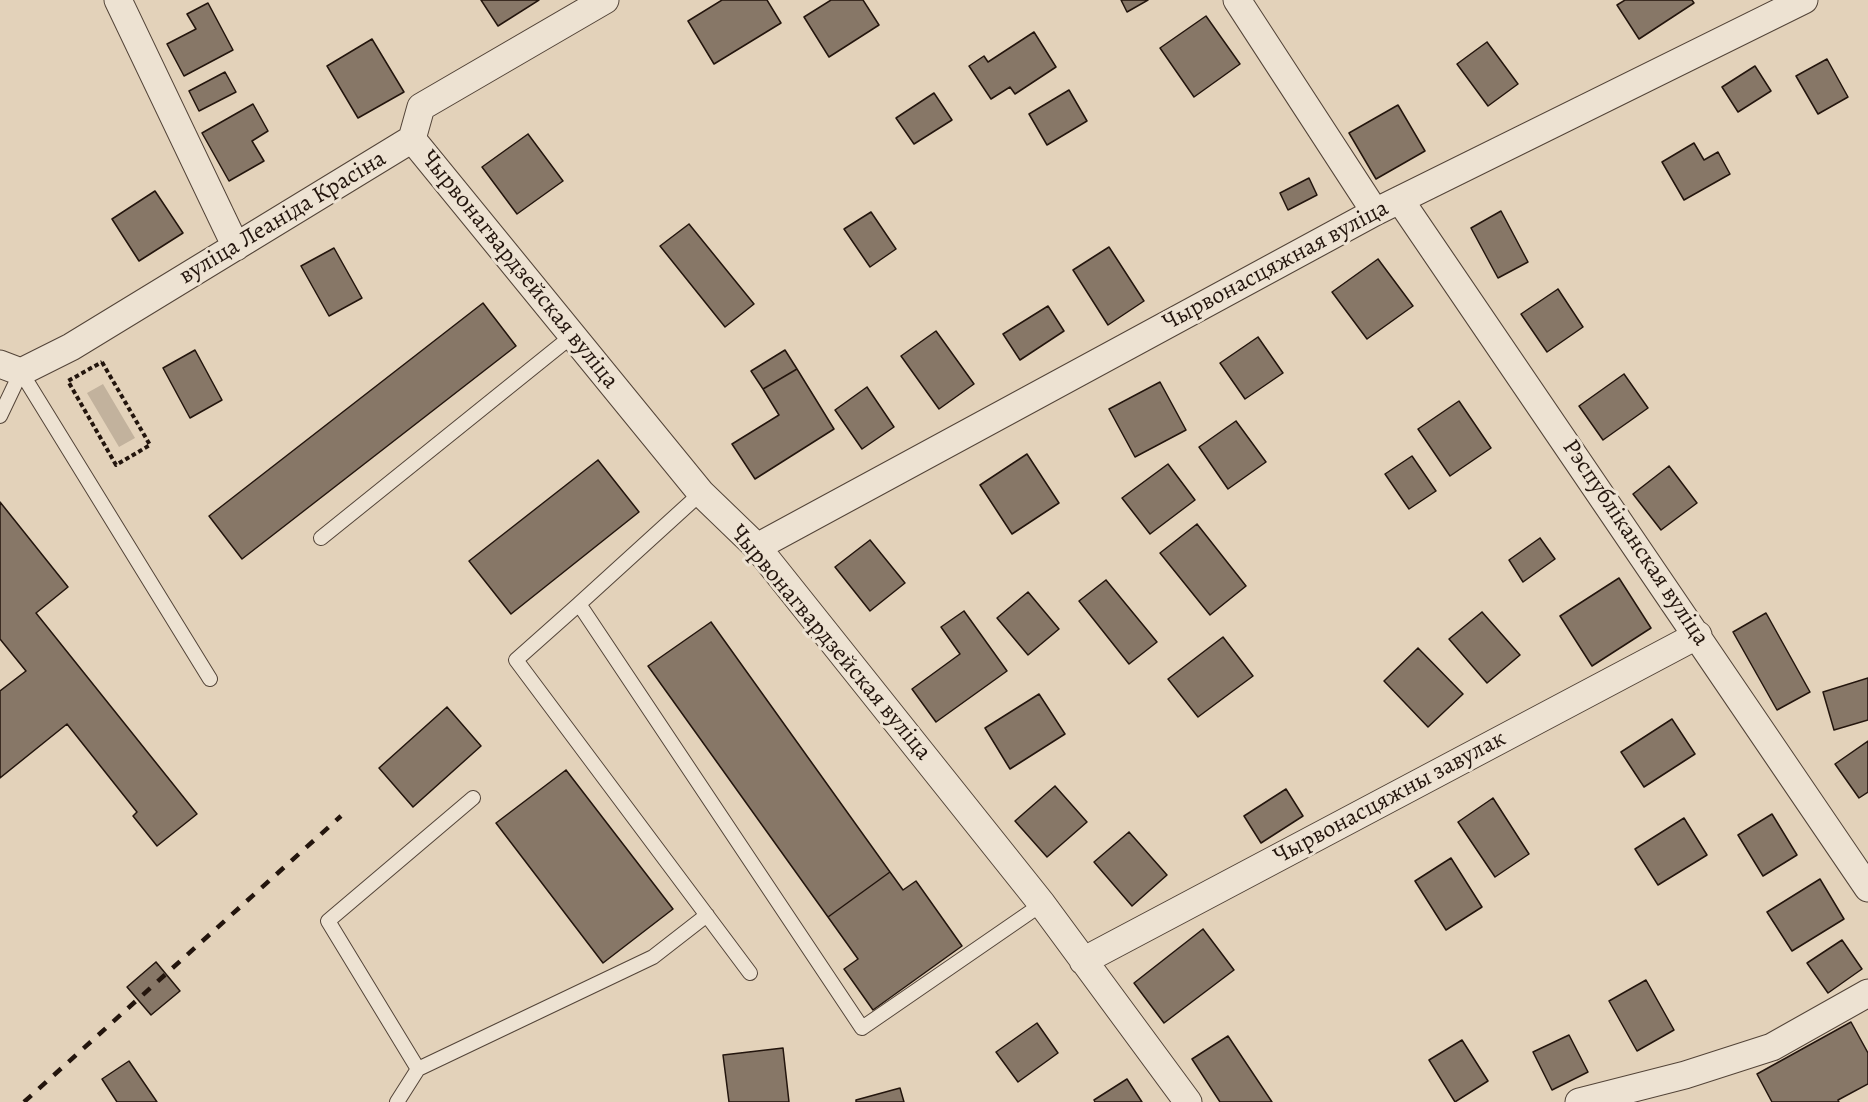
<!DOCTYPE html>
<meta charset="utf-8">
<style>
body{margin:0}
canvas{display:block;background:#e3d2ba}
</style>
<canvas width="1868" height="1102"></canvas>
<script>
const context = document.querySelector('canvas').getContext('2d');
context.lineJoin = 'round';
function fillPath(path, color) {
  context.fillStyle = color;
  context.fill(path, 'evenodd');
}
function poly(rows) {
  const path = new Path2D();
  for (const r of rows) {
    path.moveTo(r[0], r[1]);
    for (let i = 2; i < r.length; i += 2) path.lineTo(r[i], r[i + 1]);
  }
  return path;
}
function strokePath(path, color, width, dash) {
  context.strokeStyle = color;
  context.lineWidth = width;
  context.lineCap = dash ? 'butt' : 'round';
  context.setLineDash(dash || []);
  context.stroke(path);
}
function write(font, color, halo, rows, align = 'center') {
  context.font = font + ' Alegreya,serif';
  context.lineWidth = 6;
  context.setLineDash([]);
  context.textBaseline = 'middle';
  context.strokeStyle = halo;
  context.fillStyle = color;
  for (const [text, x, y, turn = 0] of rows) {
    context.save();
    context.translate(x, y);
    context.rotate((+turn || 0) * Math.PI / 180);
    context.textAlign = isNaN(turn) ? turn : align;
    if (halo) context.strokeText(text, 0, 0);
    context.fillText(text, 0, 0);
    context.restore();
  }
}
fillPath(poly([
 [103,384,135,438,119,447,87,393]
]), '#c2b29d');
const building = poly([
 [481,0,539,0,498,26,481,0],
 [722,0,767,0,781,23,714,64,688,21,722,0],
 [831,0,863,0,879,25,829,57,804,17,831,0],
 [1121,0,1148,0,1127,12,1121,0],
 [1625,0,1692,0,1694,3,1639,39,1617,5,1625,0],
 [208,3,233,50,184,76,167,44,196,29,187,14,208,3],
 [1206,16,1240,64,1194,97,1160,48,1206,16],
 [1034,32,1056,67,1015,94,1010,87,991,99,969,66,984,56,988,62,1034,32],
 [372,39,404,92,358,118,327,66,372,39],
 [1487,42,1518,84,1488,106,1457,64,1487,42],
 [1827,59,1848,97,1818,114,1796,76,1827,59],
 [1755,66,1771,91,1738,112,1722,87,1755,66],
 [225,72,236,92,199,111,189,91,225,72],
 [1069,90,1087,121,1047,145,1029,114,1069,90],
 [934,93,952,120,914,144,896,118,934,93],
 [253,104,268,131,252,141,264,161,229,181,202,133,253,104],
 [1398,105,1425,151,1376,179,1349,133,1398,105],
 [528,134,563,181,517,214,482,167,528,134],
 [1694,143,1704,160,1718,152,1730,174,1684,200,1662,162,1694,143],
 [1309,178,1317,195,1288,210,1280,193,1309,178],
 [155,191,183,233,139,261,112,219,155,191],
 [1501,211,1528,262,1498,278,1471,228,1501,211],
 [871,212,896,249,870,267,844,229,871,212],
 [689,224,754,304,725,327,660,246,689,224],
 [1109,247,1144,301,1108,325,1073,270,1109,247],
 [334,248,362,298,329,316,301,266,334,248],
 [1378,259,1413,306,1367,339,1332,292,1378,259],
 [1558,289,1583,327,1547,352,1521,314,1558,289],
 [483,303,516,346,242,559,209,516,483,303],
 [1048,306,1064,331,1020,360,1003,334,1048,306],
 [936,331,974,384,939,409,901,356,936,331],
 [1258,337,1283,373,1245,399,1220,363,1258,337],
 [195,350,222,400,190,418,163,368,195,350],
 [785,350,797,369,763,389,751,371,785,350],
 [797,369,834,429,755,479,732,444,779,415,763,389,797,369],
 [1624,374,1648,408,1603,440,1579,406,1624,374],
 [1160,382,1186,430,1135,457,1109,409,1160,382],
 [867,387,894,427,862,449,835,410,867,387],
 [1459,401,1491,448,1450,476,1418,429,1459,401],
 [1236,421,1266,462,1228,489,1199,447,1236,421],
 [1027,454,1059,503,1012,534,980,485,1027,454],
 [1412,456,1436,491,1409,509,1385,474,1412,456],
 [598,460,639,512,511,614,469,561,598,460],
 [1168,464,1195,500,1150,534,1122,498,1168,464],
 [1669,466,1697,503,1661,530,1633,494,1669,466],
 [0,502,68,587,36,613,197,814,157,846,133,816,137,812,67,724,0,778,0,691,26,671,0,639,0,502],
 [1197,524,1246,586,1210,615,1160,553,1197,524],
 [1540,538,1555,559,1523,582,1509,560,1540,538],
 [870,540,905,583,870,611,835,567,870,540],
 [1619,578,1651,628,1592,666,1560,616,1619,578],
 [1106,580,1157,642,1129,664,1079,601,1106,580],
 [1028,592,1059,629,1028,655,997,618,1028,592],
 [964,611,1007,671,936,722,912,689,960,654,941,627,964,611],
 [1482,612,1520,655,1487,683,1449,639,1482,612],
 [1766,613,1810,692,1777,710,1733,632,1766,613],
 [711,622,890,872,828,917,648,666,711,622],
 [1223,637,1253,676,1198,717,1168,679,1223,637],
 [1418,648,1463,694,1428,727,1384,681,1418,648],
 [1868,678,1868,720,1834,730,1823,692,1868,678],
 [1039,694,1065,734,1010,769,985,728,1039,694],
 [447,707,481,746,413,807,379,768,447,707],
 [1672,719,1695,754,1644,787,1621,752,1672,719],
 [1868,741,1868,792,1859,798,1835,764,1868,741],
 [566,770,673,909,603,963,496,823,566,770],
 [1055,786,1087,822,1047,857,1015,821,1055,786],
 [1286,789,1303,816,1261,843,1244,816,1286,789],
 [1493,798,1529,854,1495,877,1458,822,1493,798],
 [1772,814,1797,855,1763,876,1738,835,1772,814],
 [1684,818,1707,855,1658,885,1635,849,1684,818],
 [1129,832,1167,875,1132,906,1094,862,1129,832],
 [1451,858,1482,907,1446,930,1415,881,1451,858],
 [890,872,903,890,916,881,962,946,873,1010,844,969,858,959,828,917,890,872],
 [1820,879,1844,919,1792,951,1767,912,1820,879],
 [1203,929,1234,970,1164,1023,1134,983,1203,929],
 [1842,940,1862,969,1828,993,1807,963,1842,940],
 [156,962,180,991,151,1015,127,987,156,962],
 [1646,980,1674,1030,1637,1051,1609,1001,1646,980],
 [1851,1022,1868,1053,1868,1084,1838,1100,1839,1102,1772,1102,1757,1074,1851,1022],
 [1037,1023,1058,1053,1018,1082,996,1052,1037,1023],
 [1569,1035,1588,1072,1552,1090,1533,1052,1569,1035],
 [1228,1036,1272,1102,1220,1102,1192,1059,1228,1036],
 [1462,1040,1488,1081,1455,1102,1429,1060,1462,1040],
 [783,1048,789,1102,729,1102,723,1055,783,1048],
 [129,1061,157,1102,117,1102,102,1079,129,1061],
 [1127,1079,1142,1102,1095,1102,1094,1100,1127,1079],
 [900,1088,904,1102,856,1102,856,1100,900,1088]
]);
fillPath(building, '#877767');
strokePath(building, '#23150d', 1.5);
const lane = poly([
 [21,372,210,679],
 [0,416,21,372],
 [701,493,579,604,862,1028,1042,904],
 [321,538,572,336],
 [579,604,516,660,750,973],
 [418,1069,328,921,473,798],
 [397,1102,418,1069,653,957,707,915]
]);
const street = poly([
 [118,0,236,247],
 [1237,0,1375,212],
 [412,139,701,493,757,547,1042,904,1188,1102],
 [1400,200,1868,888],
 [0,364,21,372,71,347,412,139,421,107,605,0],
 [757,547,1375,212,1804,0],
 [1083,961,1698,635],
 [1579,1102,1685,1075,1772,1047,1868,993]
]);
strokePath(lane, '#534438', 16);
strokePath(street, '#534438', 29);
strokePath(poly([
 [102,362,150,445,116,465,68,381,102,362]
]), '#23150d', 4, [4.5, 3]);
strokePath(lane, '#ede2d2', 14);
strokePath(street, '#ede2d2', 27);
strokePath(poly([
 [24,1102,341,816]
]), '#23150d', 4.5, [10, 10]);
write('24px', '#23150d', '#ede2d2', [
 ["вуліца Леаніда Красіна",283,218,-31],
 ["Чырвонасцяжная вуліца",1276,266,-28],
 ["Чырвонагвардзейская вуліца",519,270,51],
 ["Рэспубліканская вуліца",1635,543,56],
 ["Чырвонагвардзейская вуліца",830,643,50],
 ["Чырвонасцяжны завулак",1390,798,-28]
]);
</script>
